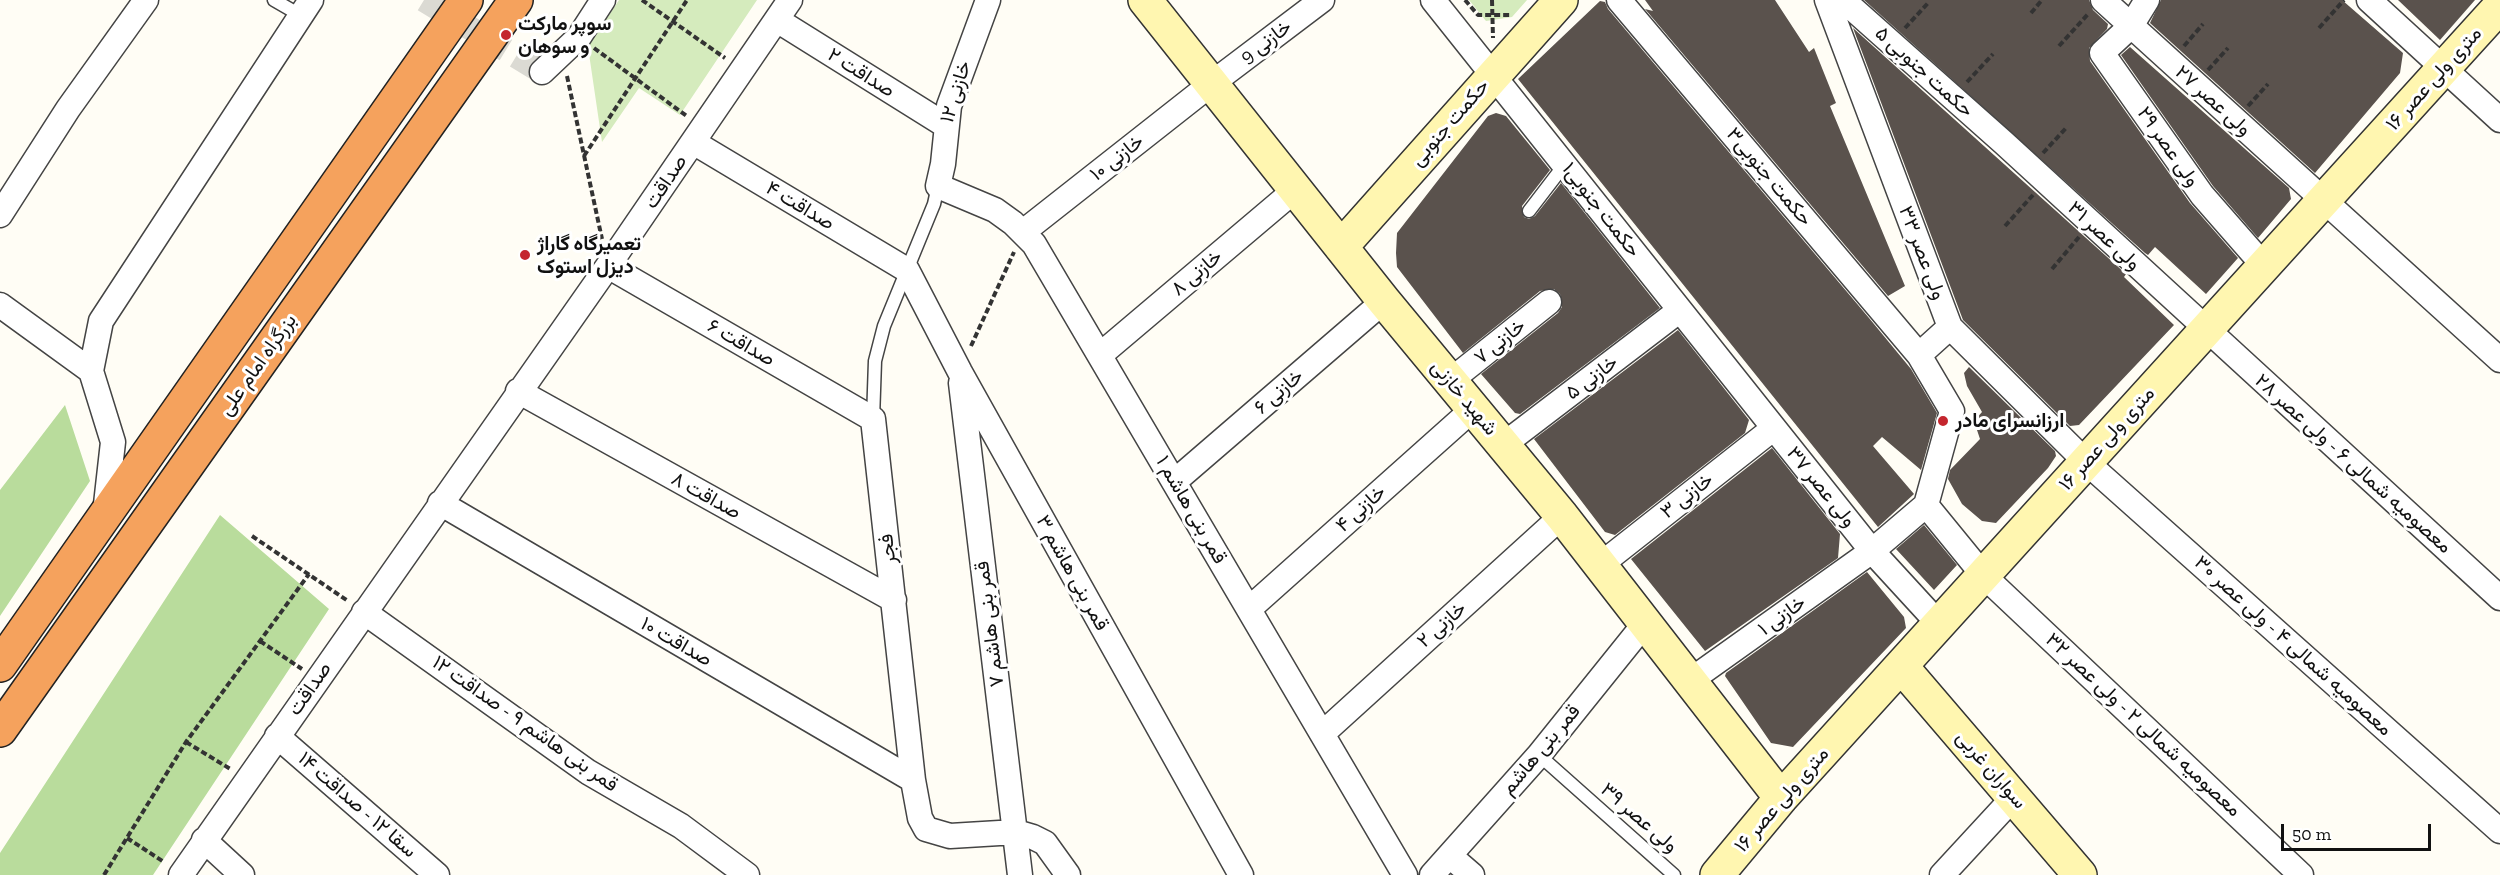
<!DOCTYPE html>
<meta charset="utf-8">
<style>
body{margin:0}
#map{position:relative;width:2500px;height:875px;overflow:hidden;background:#fffdf5;font-family:"Zilla Slab",serif}
canvas{display:block}
.scale{position:absolute;left:2281px;top:824px;width:150px;height:27px;box-sizing:border-box;border:3px solid #111;border-top:0;padding-left:8px;font-size:18px;line-height:21px;white-space:nowrap;color:#111;-webkit-text-stroke:4px #fff;paint-order:stroke}
</style>
<div id="map">
<canvas width="2500" height="875"></canvas>
<div class="scale">50 m</div>
</div>
<script>
const context = document.querySelector('canvas').getContext('2d');
context.lineJoin = 'round';
function fillPath(path, color) {
  context.fillStyle = color;
  context.fill(path, 'evenodd');
}
function poly(rows) {
  const path = new Path2D();
  for (const r of rows) {
    path.moveTo(r[0], r[1]);
    for (let i = 2; i < r.length; i += 2) path.lineTo(r[i], r[i + 1]);
  }
  return path;
}
function strokePath(path, color, width, dash) {
  context.strokeStyle = color;
  context.lineWidth = width;
  context.lineCap = dash ? 'butt' : 'round';
  context.setLineDash(dash || []);
  context.stroke(path);
}
function write(font, color, halo, rows, align = 'center') {
  context.font = font + ' "Zilla Slab",Vazirmatn,serif';
  context.lineWidth = 6;
  context.setLineDash([]);
  context.textBaseline = 'middle';
  context.strokeStyle = halo;
  context.fillStyle = color;
  for (const [text, x, y, turn = 0] of rows) {
    context.save();
    context.translate(x, y);
    context.rotate((+turn || 0) * Math.PI / 180);
    context.textAlign = isNaN(turn) ? turn : align;
    if (halo) context.strokeText(text, 0, 0);
    context.fillText(text, 0, 0);
    context.restore();
  }
}
fillPath(poly([
 [619,0,757,0,680,115,639,88,602,142,588,47],
 [1469,0,1527,0,1512,17,1486,21]
]), '#d5ebbd');
fillPath(poly([
 [65,405,90,481,0,616,0,490],
 [220,515,329,609,153,875,0,875,0,853]
]), '#b9dc9c');
fillPath(poly([
 [1645,0,1775,0,1809,52,1814,48,1836,103,1830,106,1905,286,1888,296,1645,9,1653,11],
 [1864,0,2089,0,2093,10,2108,24,2107,29,2089,48,2090,61,2190,203,2238,258,2206,294,2155,247,2148,255,2145,253],
 [2161,0,2342,0,2403,53,2400,73,2315,173,2150,23],
 [2398,0,2475,0,2440,40],
 [1600,1,1605,2,1608,9,1869,318,1911,369,1937,413,1921,470,1882,437,1873,446,1914,494,1878,527,1518,79],
 [1853,28,2126,274,2124,277,2174,325,2079,425,2070,426,1963,320],
 [2130,47,2289,188,2291,199,2258,238,2213,186,2121,55],
 [1496,113,1506,116,1550,170,1522,206,1524,217,1529,219,1535,216,1561,183,1660,308,1520,414,1515,413,1481,374,1558,313,1562,307,1560,294,1554,289,1540,291,1463,353,1397,267,1396,253,1397,233,1488,116],
 [1678,330,1749,420,1745,433,1615,535,1605,532,1534,439],
 [1969,367,2055,451,2056,456,2048,468,1996,523,1982,521,1962,504,1948,479,1950,470,1980,439,1974,421,1982,412,1967,386,1964,373],
 [1772,448,1840,534,1838,558,1705,651,1631,559],
 [1924,525,1957,565,1934,590,1896,549],
 [1867,572,1904,617,1906,628,1793,747,1771,743,1725,676,1726,673]
]), '#5a524d');
strokePath(poly([
 [424,0,542,72]
]), '#dbdad3', 24, [24, 12]);
const lane = poly([
 [274,0,300,15],
 [1529,211,1565,164],
 [873,419,875,361,884,326,934,204,938,186],
 [1539,755,1674,875]
]);
const street = poly([
 [988,0,949,106,943,164,938,186,995,210,1013,223,1034,244,1405,875],
 [1433,0,1872,551,1939,624],
 [1619,0,1919,355],
 [1827,0,1950,327,2086,462,2500,831],
 [1843,0,2004,143,2500,598],
 [2103,0,2500,360],
 [2147,0,2131,26,2102,53,2202,195,2265,267],
 [2369,0,2500,120],
 [777,20,945,125],
 [542,72,579,37,603,0],
 [693,142,907,270,960,372,1241,875],
 [0,215,68,109,146,0],
 [1023,232,1211,84,1322,0],
 [608,266,873,419,913,780,920,818,926,829,950,836,1016,832,1033,837,1045,843,1068,875],
 [0,305,91,371],
 [1950,327,1919,355,1952,411,1926,505,1984,576,2301,875],
 [1100,355,1295,190],
 [1450,381,1549,302],
 [961,383,1020,875],
 [518,391,894,600],
 [1503,445,1680,310],
 [1174,482,1384,301],
 [440,503,913,780],
 [105,513,113,442,91,371,101,321,311,0],
 [1600,565,1774,428],
 [1249,609,1473,409],
 [364,612,588,772,681,826,747,875],
 [1691,680,1872,551,1926,505],
 [1322,734,1562,516],
 [277,736,437,875],
 [204,840,242,875],
 [1450,856,1472,875],
 [181,875,608,266,790,0],
 [1432,875,1539,755,1646,622],
 [1942,875,2014,797]
]);
const secondary = poly([
 [1145,0,1384,301,1562,516,1781,798],
 [1341,247,1561,0],
 [1901,666,2080,875],
 [1717,875,1781,798,2500,6]
]);
const highway = poly([
 [0,665,466,0],
 [0,730,516,0]
]);
strokePath(lane, '#444', 15);
strokePath(street, '#444', 27);
strokePath(secondary, '#333', 36);
strokePath(highway, '#222', 36);
strokePath(poly([
 [642,0,725,58],
 [1465,0,1478,15,1512,15],
 [1492,0,1493,38],
 [2031,13,2042,0],
 [1905,28,1929,2],
 [2319,28,2344,0],
 [2059,46,2089,13],
 [2184,46,2203,24],
 [594,48,688,117],
 [2208,70,2228,48],
 [567,76,602,239],
 [1967,82,1993,54],
 [2248,106,2268,84],
 [2043,153,2067,127],
 [584,156,687,0],
 [2005,226,2033,195],
 [2052,269,2079,237],
 [971,346,1014,252],
 [252,536,348,601],
 [260,641,302,669],
 [186,742,232,770],
 [127,838,164,862],
 [104,875,186,742,309,574]
]), '#333', 4, [6, 3]);
strokePath(lane, '#fff', 12);
strokePath(street, '#fff', 24);
strokePath(secondary, '#fff6b0', 33);
strokePath(highway, '#f5a25d', 33);
for (const [x, y, r, color] of [
 [506,35,6,"#c4262e"],
 [525,255,6,"#c4262e"],
 [1943,421,6,"#c4262e"]
]) {
  const dot = new Path2D();
  dot.arc(x, y, r, 0, 2 * Math.PI);
  context.fillStyle = color;
  context.fill(dot);
  strokePath(dot, '#fff', 2);
}
write('bold 20px', '#111', '#fff', [
 ["سوپر مارکت",518,24],
 ["و سوهان",518,47],
 ["تعمیرگاه گاراژ",537,244],
 ["دیزل استوک",537,267],
 ["ارزانسرای مادر",1955,421]
], 'left');
write('20px', '#111', '#fff', [
 ["خازنی 9",1266,42,-37],
 ["حکمت جنوبی ۵",1924,72,42],
 ["صداقت ۲",861,73,32],
 ["۱۶ متری ولی عصر",2434,79,-48],
 ["خازنی ۱۲",956,92,-73],
 ["ولی عصر ۲۷",2213,101,42],
 ["حکمت جنوبی",1450,123,-49],
 ["ولی عصر ۲۹",2168,147,55],
 ["خازنی ۱۰",1117,158,-38],
 ["حکمت جنوبی۳",1769,177,50],
 ["صداقت",666,182,-56],
 ["صداقت ۴",800,206,31],
 ["حکمت جنوبی۱",1601,210,52],
 ["ولی عصر ۳۱",2104,236,43],
 ["ولی عصر ۳۳",1922,253,69],
 ["خازنی ۸",1197,273,-40],
 ["خازنی ۷",1500,342,-39],
 ["صداقت ۶",741,343,30],
 ["بزرگراه امام علی",258,365,-55],
 ["خازنی ۵",1592,378,-37],
 ["خازنی ۶",1279,392,-41],
 ["شهید خازنی",1464,398,50],
 ["۱۶ متری ولی عصر",2107,439,-48],
 ["معصومیه شمالی ۶ - ولی عصر ۲۸",2353,464,42],
 ["ولی عصر ۳۷",1821,487,51],
 ["صداقت ۸",706,496,29],
 ["خازنی ۳",1687,496,-38],
 ["خازنی ۴",1361,509,-42],
 ["قمر بنی هاشم ۱",1191,510,60],
 ["فجر",888,549,-97],
 ["قمر بنی هاشم ۳",1072,573,61],
 ["خازنی ۱",1782,616,-36],
 ["قمر بنی هاشم ۷",990,624,-97],
 ["خازنی ۲",1442,625,-42],
 ["صداقت ۱۰",676,642,30],
 ["معصومیه شمالی ۴ - ولی عصر ۳۰",2293,646,42],
 ["صداقت",310,689,-55],
 ["قمر بنی هاشم ۹ - صداقت ۱۲",525,724,35],
 ["معصومیه شمالی ۲ - ولی عصر ۳۲",2143,725,43],
 ["قمر بنی هاشم",1541,750,-50],
 ["سواران غربی",1991,770,49],
 ["۱۶ متری ولی عصر",1782,800,-49],
 ["سقا ۱۲ - صداقت ۱۴",357,805,41],
 ["ولی عصر ۳۹",1639,818,41]
]);
</script>
